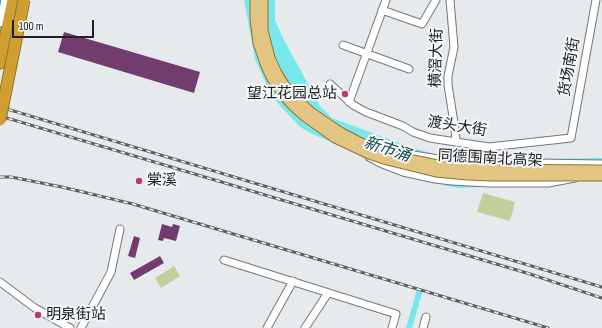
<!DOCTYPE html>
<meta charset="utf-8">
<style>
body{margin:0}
#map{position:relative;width:602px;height:328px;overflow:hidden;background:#e7eaed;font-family:"Sofia Sans Condensed",sans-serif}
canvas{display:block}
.scale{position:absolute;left:12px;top:20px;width:82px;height:18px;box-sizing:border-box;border:2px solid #202122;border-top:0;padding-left:5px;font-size:12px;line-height:14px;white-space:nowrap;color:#202122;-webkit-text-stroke:3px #f4f7fa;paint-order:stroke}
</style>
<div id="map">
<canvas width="602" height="328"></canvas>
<div class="scale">100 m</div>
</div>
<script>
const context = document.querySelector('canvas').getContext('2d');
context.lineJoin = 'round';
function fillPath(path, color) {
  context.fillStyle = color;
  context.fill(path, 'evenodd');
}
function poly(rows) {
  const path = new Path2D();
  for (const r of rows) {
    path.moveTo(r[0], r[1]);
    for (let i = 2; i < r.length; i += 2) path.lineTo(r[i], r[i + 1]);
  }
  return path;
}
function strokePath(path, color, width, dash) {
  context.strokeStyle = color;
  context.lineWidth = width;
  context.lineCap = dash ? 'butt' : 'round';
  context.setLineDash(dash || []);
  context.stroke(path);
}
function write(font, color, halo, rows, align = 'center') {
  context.font = font + ' "Sofia Sans Condensed","Noto Sans SC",sans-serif';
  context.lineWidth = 4;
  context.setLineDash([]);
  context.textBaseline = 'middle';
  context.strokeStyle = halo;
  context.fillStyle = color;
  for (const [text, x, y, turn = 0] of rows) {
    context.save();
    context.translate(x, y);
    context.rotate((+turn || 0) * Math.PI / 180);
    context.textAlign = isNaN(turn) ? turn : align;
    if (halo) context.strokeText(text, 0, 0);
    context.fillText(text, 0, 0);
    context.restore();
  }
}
fillPath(poly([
 [483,193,515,202,510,221,477,212],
 [174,266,180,276,161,288,155,278]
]), '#c2cf9b');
fillPath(poly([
 [244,0,275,0,275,20,283,38,320,106,332,118,413,148,455,160,602,158,602,179,589,178,530,185,459,188,446,186,314,135,300,127,272,97,255,59]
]), '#78e7ee');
strokePath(poly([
 [409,328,419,293]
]), '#78e7ee', 6);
fillPath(poly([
 [64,32,200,72,194,93,58,52],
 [162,224,172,227,173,224,180,226,176,241,164,238,163,241,158,240],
 [134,236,140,238,135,258,128,256],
 [160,256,164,263,134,280,130,273]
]), '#723c6f');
const minor = poly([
 [450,0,454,47,448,76,448,85,455,129,456,141],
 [382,10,422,24,436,0],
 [0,23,5,0],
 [343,45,409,69],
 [330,84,353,105,366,112,403,126,413,132,430,138,489,147,571,138,596,0],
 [349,102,386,0],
 [401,153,432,158,470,162,602,164],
 [369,157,380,163,403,172,435,179,452,181,489,183,548,183,575,178],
 [224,260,396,314,392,328],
 [0,282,35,308,70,328],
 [81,328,111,272,120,229],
 [267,328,293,281],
 [305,328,328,293],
 [423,328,426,317]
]);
const highway = poly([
 [0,63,13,0]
]);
strokePath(minor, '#74777a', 9);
strokePath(highway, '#92732c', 13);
strokePath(minor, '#fff', 7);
strokePath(highway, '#cf9f31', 11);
const rail = poly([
 [0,107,602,287],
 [0,116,530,274,602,298],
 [0,177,11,177,62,187,133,204,548,328]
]);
strokePath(rail, '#5c5e60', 3);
strokePath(rail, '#f4f7fa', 1.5, [4.5]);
const majorBridge = poly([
 [255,0,255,19,258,43,266,66,271,77,285,97,294,107,303,115,335,138,369,154,387,160,436,172,468,175,492,176,602,176],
 [263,0,263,30,270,58,277,73,285,86,302,104,312,113,340,132,363,144,386,153,408,159,443,166,478,169,602,170]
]);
const highwayBridge = poly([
 [0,120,24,0]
]);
strokePath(majorBridge, '#92732c', 11, []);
strokePath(highwayBridge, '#92732c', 13, []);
strokePath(majorBridge, '#e2c583', 9);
strokePath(highwayBridge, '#cf9f31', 11);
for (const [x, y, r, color] of [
 [345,94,4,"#c03876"],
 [139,181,4,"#c03876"],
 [38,315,4,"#c03876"]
]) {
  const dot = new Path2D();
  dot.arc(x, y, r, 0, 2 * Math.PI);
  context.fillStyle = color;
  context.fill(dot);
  strokePath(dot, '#f4f7fa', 1.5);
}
write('15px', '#202122', '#f4f7fa', [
 ["横滘大街",437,58,-88],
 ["货场南街",570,67,-80],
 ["渡头大街",457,127,9],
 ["同德围南北高架",490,159,3]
]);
write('15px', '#202122', '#f4f7fa', [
 ["望江花园总站",337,94,"right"],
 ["棠溪",147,181],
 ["明泉街站",46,315]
], 'left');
write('italic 16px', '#0f4346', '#f4f7fa', [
 ["新市涌",387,150,18]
]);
</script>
